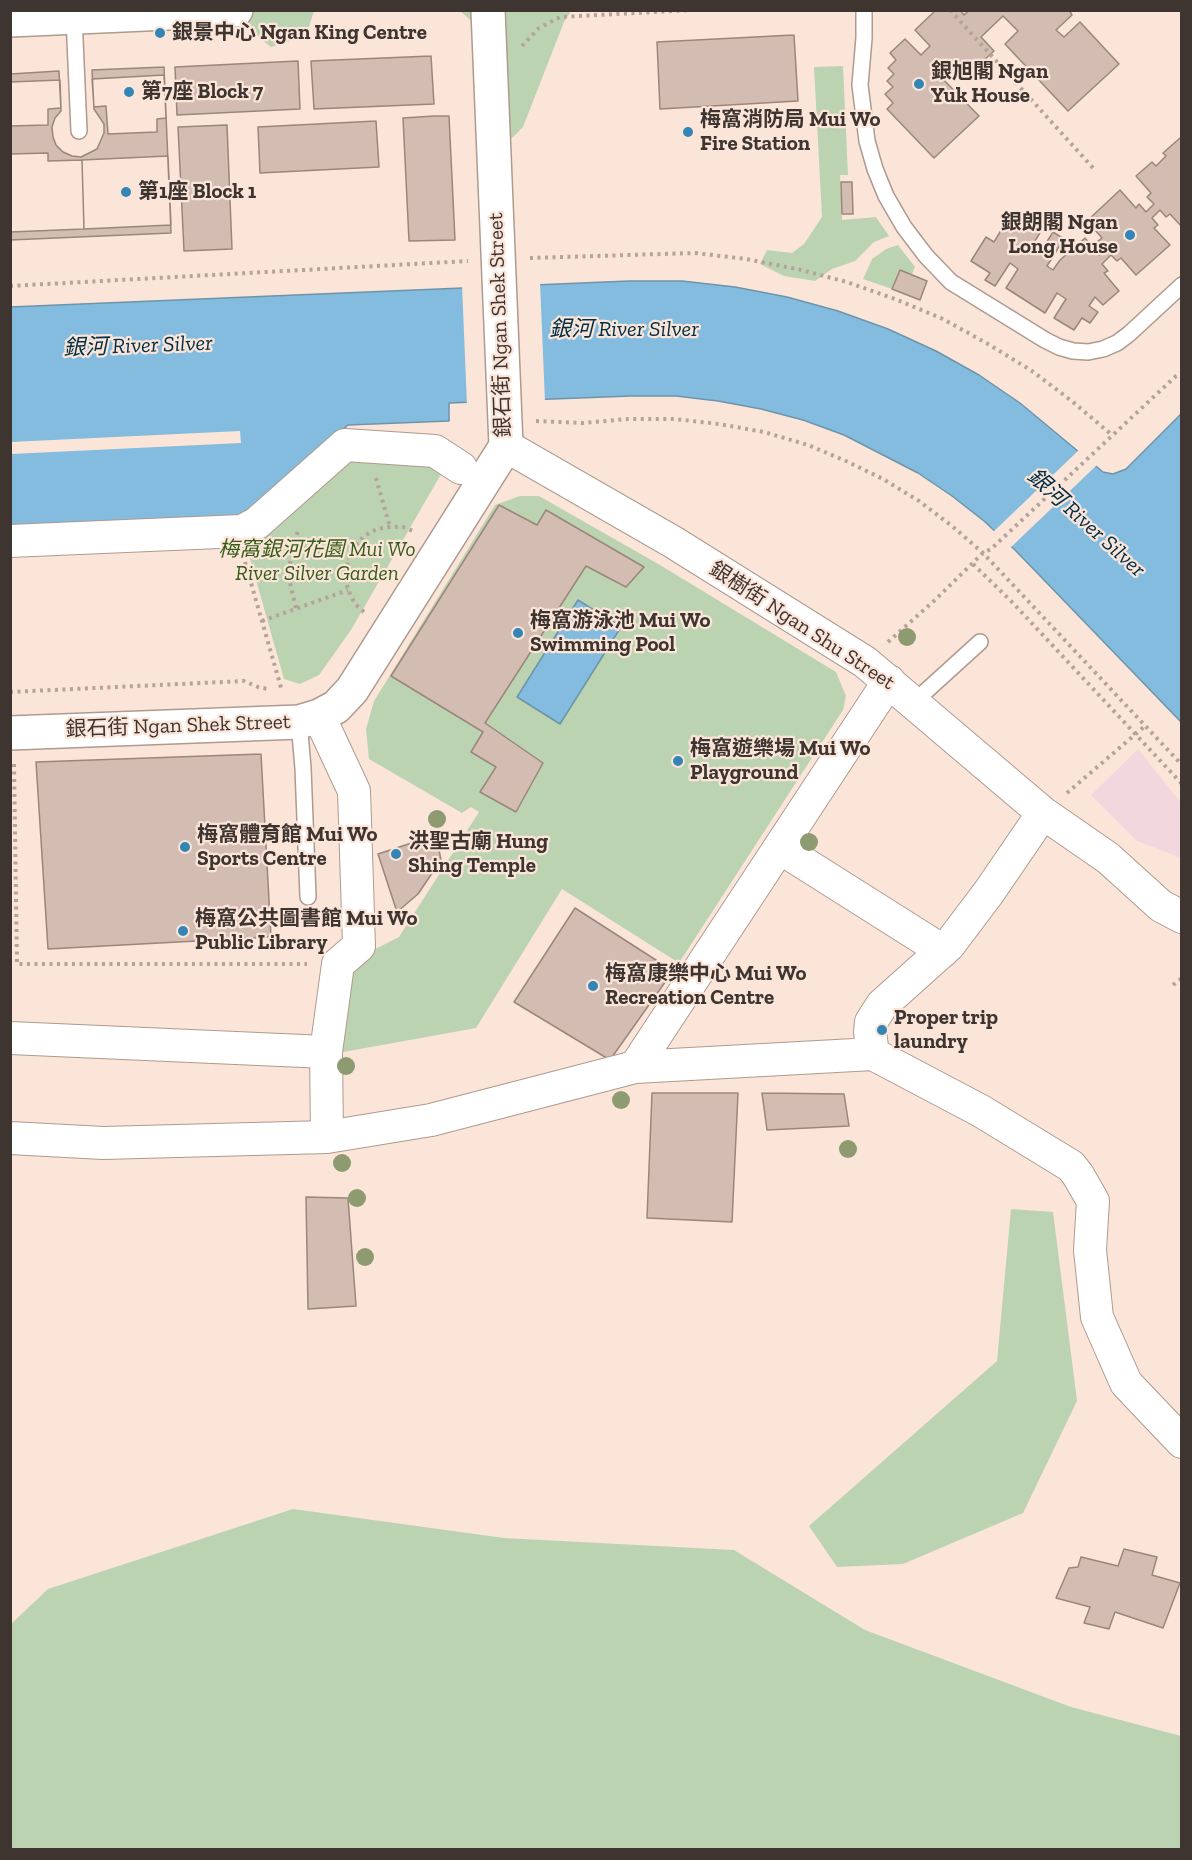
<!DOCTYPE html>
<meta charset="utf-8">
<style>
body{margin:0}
#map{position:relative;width:1192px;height:1860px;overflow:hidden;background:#fbe5d9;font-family:"Zilla Slab",serif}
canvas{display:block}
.frame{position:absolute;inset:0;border:12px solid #3e3531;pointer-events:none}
</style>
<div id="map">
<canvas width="1192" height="1860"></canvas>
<div class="frame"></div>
</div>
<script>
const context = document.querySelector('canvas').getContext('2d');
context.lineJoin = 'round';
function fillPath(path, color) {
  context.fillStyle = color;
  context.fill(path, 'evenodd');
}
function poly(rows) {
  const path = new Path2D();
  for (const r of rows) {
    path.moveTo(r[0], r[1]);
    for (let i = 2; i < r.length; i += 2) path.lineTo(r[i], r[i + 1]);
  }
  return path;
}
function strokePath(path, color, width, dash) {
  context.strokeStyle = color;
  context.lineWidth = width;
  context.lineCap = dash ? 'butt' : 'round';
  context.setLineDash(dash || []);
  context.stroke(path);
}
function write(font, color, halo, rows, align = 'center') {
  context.font = font + ' "Zilla Slab","Noto Sans TC",serif';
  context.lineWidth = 4.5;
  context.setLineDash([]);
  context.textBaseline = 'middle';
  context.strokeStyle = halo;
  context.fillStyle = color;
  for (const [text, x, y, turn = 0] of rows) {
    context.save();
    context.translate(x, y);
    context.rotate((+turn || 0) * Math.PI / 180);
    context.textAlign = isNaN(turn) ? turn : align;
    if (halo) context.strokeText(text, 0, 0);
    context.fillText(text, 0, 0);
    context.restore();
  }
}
fillPath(poly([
 [1138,749,1181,803,1181,858,1137,841,1091,795]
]), '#f2d8de');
fillPath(poly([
 [226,11,314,11,306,36,271,47],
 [460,11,571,11,564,22,523,127,508,142,474,23],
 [843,66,848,175,840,175,842,220,876,217,889,236,874,242,855,261,832,269,815,281,784,276,760,264,767,250,792,253,804,244,822,217,814,67],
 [898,245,915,267,912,274,900,270,892,289,863,279,872,259,886,249],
 [343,451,420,455,444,469,351,630,319,675,300,684,284,679,245,541],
 [520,496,539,496,660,565,836,672,846,696,843,710,679,963,562,889,476,1028,338,1053,348,963,399,937,479,812,471,807,462,813,369,759,366,729,374,701,495,505],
 [1011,1209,1053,1212,1077,1401,1023,1513,903,1564,837,1567,809,1526,997,1361],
 [293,1509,504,1538,734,1550,865,1630,1071,1707,1181,1736,1181,1849,11,1849,11,1624,48,1589]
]), '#bcd3b1');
const water = poly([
 [629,281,682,281,735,287,787,297,838,311,888,329,936,351,979,375,1020,403,1103,472,1113,474,1126,469,1181,414,1181,722,1016,551,984,521,952,496,918,473,844,435,803,420,761,409,718,401,676,396,631,396,449,403,449,421,348,425,241,520,11,530,10,307,629,281],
 [578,600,621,627,560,724,517,697,578,600]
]);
fillPath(water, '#83bcde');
strokePath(water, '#6e94aa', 1.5);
fillPath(poly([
 [540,282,545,402,467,406,462,284],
 [240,431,241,443,11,454,11,442],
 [1080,449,1097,465,1009,549,992,533]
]), '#fbe5d9');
const building = poly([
 [936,10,960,10,964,15,969,10,1069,10,1072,15,1056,30,1064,37,1080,22,1119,64,1068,111,1005,44,1018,31,1003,16,981,37,994,51,962,80,948,65,938,74,979,116,934,158,887,109,893,103,885,94,893,87,887,81,894,74,888,68,896,60,890,53,905,39,921,55,930,46,915,30,936,10],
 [794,35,798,101,660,109,657,42,794,35],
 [431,56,434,104,314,109,311,61,431,56],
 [298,61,300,109,177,115,175,67,298,61],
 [164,67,171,233,10,240,10,74,59,71,61,111,55,118,52,127,53,137,56,145,63,152,72,156,81,157,97,149,104,133,104,124,94,109,92,70,164,67],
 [164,75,166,118,157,119,157,132,108,134,106,106,94,107,92,79,164,75],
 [60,80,61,108,48,109,48,125,10,126,10,82,60,80],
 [434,116,449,116,455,240,409,241,403,118,434,116],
 [376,121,379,167,260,173,258,127,376,121],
 [227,125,232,249,184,251,178,127,227,125],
 [1180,138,1182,141,1182,227,1170,214,1166,217,1160,210,1152,218,1158,225,1154,228,1170,245,1136,275,1121,258,1117,261,1111,255,1102,264,1108,271,1104,273,1119,291,1103,305,1095,297,1089,306,1098,312,1090,323,1082,318,1074,330,1054,318,1066,299,1057,293,1045,313,1006,288,1018,269,1010,263,995,286,985,280,990,273,971,261,986,237,994,242,1003,227,1012,232,1024,213,1044,226,1032,246,1041,251,1053,232,1064,239,1047,266,1053,270,1060,260,1085,238,1099,255,1106,249,1098,241,1102,238,1087,221,1120,190,1136,208,1139,204,1146,212,1154,204,1147,197,1151,193,1136,176,1152,162,1156,166,1166,156,1163,153,1180,138],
 [48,153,48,161,82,160,84,229,10,232,10,154,48,153],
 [168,156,171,225,84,229,82,160,168,156],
 [841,182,852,182,853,214,842,214,841,182],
 [900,270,927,281,920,300,892,289,900,270],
 [499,505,537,525,546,510,644,567,626,587,586,566,485,723,543,763,516,812,480,792,496,767,471,752,483,732,391,676,499,505],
 [261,754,271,937,48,949,36,762,261,754],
 [436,835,441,860,418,894,397,912,378,854,436,835],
 [575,908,673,971,610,1060,514,1002,575,908],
 [652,1093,738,1093,732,1222,647,1218,652,1093],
 [762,1093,844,1094,849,1126,767,1130,762,1093],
 [306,1197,348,1198,356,1306,308,1309,306,1197],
 [1124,1549,1157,1557,1152,1575,1180,1583,1163,1628,1115,1612,1109,1629,1084,1623,1090,1607,1056,1598,1069,1568,1078,1567,1081,1557,1118,1566,1124,1549]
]);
fillPath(building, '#d3bdb2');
strokePath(building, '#9a867b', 1.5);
const lane = poly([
 [864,10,864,38,860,85,867,141,875,169,886,196,904,227,926,256,951,282,1045,340,1059,347,1073,351,1088,352,1103,349,1117,343,1129,334,1182,285],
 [74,17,79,131],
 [914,702,980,642],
 [299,722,303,768,308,897]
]);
const street = poly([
 [506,446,673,542,865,662,1043,813,1108,858,1161,906,1182,917],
 [10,541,242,531,257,523,345,445,435,451,461,468],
 [319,716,354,791,359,946,338,964,326,1052,327,1137],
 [780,848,943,951],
 [10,1038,326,1052],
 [873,1054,870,1032,871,1022,882,1005,949,945,989,892,1043,813],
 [635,1067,889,681],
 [10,1138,103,1143,327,1137,431,1120,635,1067,873,1054,981,1111,1071,1166,1078,1175,1093,1201,1090,1250,1097,1317,1126,1383,1182,1442]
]);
const secondary = poly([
 [10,20,236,10],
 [10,733,299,722,319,716,336,707,352,690,506,446,488,10]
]);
strokePath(lane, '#ae9a8f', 18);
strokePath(street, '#ae9a8f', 34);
strokePath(secondary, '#ae9a8f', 36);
strokePath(poly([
 [950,10,1095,170],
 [522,46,539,28,560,17,692,10],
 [530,258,695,253,746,259,797,269,847,282,895,299,943,319,988,344,1032,371,1073,402,1112,435],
 [10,286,468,261],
 [536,421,583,423,628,419,674,419,719,424,764,432,808,445,846,461,883,479,919,501,952,526,983,553,1182,765],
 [376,478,390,527],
 [282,542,348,559],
 [245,562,282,691],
 [973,564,1012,602,1182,784],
 [296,608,290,583,289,570,293,545,298,531],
 [364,612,355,604,348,590,346,580,348,559,354,547,364,536,377,529,390,527,403,527,413,531],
 [262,621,348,590],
 [888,642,936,599,983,553,991,549,1176,376,1182,373],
 [10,692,244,681,258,687,268,689],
 [14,764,17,964,307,964],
 [1067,793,1145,726],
 [1173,985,1182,978]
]), '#b4a39a', 4, [3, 4.5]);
strokePath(lane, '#fff', 15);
strokePath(street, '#fff', 32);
strokePath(secondary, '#fff', 33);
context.fillStyle = '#8e9a6f';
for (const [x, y] of [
 [907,637],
 [437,819],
 [809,842],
 [346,1066],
 [621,1100],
 [848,1149],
 [342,1163],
 [357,1198],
 [365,1257]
]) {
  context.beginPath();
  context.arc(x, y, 9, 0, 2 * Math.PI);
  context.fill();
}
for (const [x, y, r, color] of [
 [160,33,6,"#3285b5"],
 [919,84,6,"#3285b5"],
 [129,92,6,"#3285b5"],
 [688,132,6,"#3285b5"],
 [126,192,6,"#3285b5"],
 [1130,235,6,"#3285b5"],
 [518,633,6,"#3285b5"],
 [678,761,6,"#3285b5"],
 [185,847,6,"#3285b5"],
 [396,854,6,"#3285b5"],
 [183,931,6,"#3285b5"],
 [593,986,6,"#3285b5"],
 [882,1030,6,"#3285b5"]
]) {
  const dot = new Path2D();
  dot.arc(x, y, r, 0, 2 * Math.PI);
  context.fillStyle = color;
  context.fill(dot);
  strokePath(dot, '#fbe5d9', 2);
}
write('bold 21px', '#3e3531', '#fbe5d9', [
 ["銀景中心 Ngan King Centre",172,33],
 ["銀旭閣 Ngan",931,72],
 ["Yuk House",931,96],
 ["第7座 Block 7",141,92],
 ["梅窩消防局 Mui Wo",700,120],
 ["Fire Station",700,144],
 ["第1座 Block 1",138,192],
 ["銀朗閣 Ngan",1118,223,"right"],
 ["Long House",1118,247,"right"],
 ["梅窩游泳池 Mui Wo",530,621],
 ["Swimming Pool",530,645],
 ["梅窩遊樂場 Mui Wo",690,749],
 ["Playground",690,773],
 ["梅窩體育館 Mui Wo",197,835],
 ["Sports Centre",197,859],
 ["洪聖古廟 Hung",408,842],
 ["Shing Temple",408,866],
 ["梅窩公共圖書館 Mui Wo",195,919],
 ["Public Library",195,943],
 ["梅窩康樂中心 Mui Wo",605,974],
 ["Recreation Centre",605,998],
 ["Proper trip",894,1018],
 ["laundry",894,1042]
], 'left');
write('21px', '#3e3531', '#fbe5d9', [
 ["銀石街 Ngan Shek Street",500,325,-92],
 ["銀樹街 Ngan Shu Street",802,626,33],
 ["銀石街 Ngan Shek Street",178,726,-2]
]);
write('italic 21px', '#345c18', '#fbe5d9', [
 ["梅窩銀河花園 Mui Wo",317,550],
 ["River Silver Garden",317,574]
]);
write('italic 22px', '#002f46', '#fbe5d9', [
 ["銀河 River Silver",624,330],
 ["銀河 River Silver",138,346,-2],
 ["銀河 River Silver",1086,523,42]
]);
</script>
